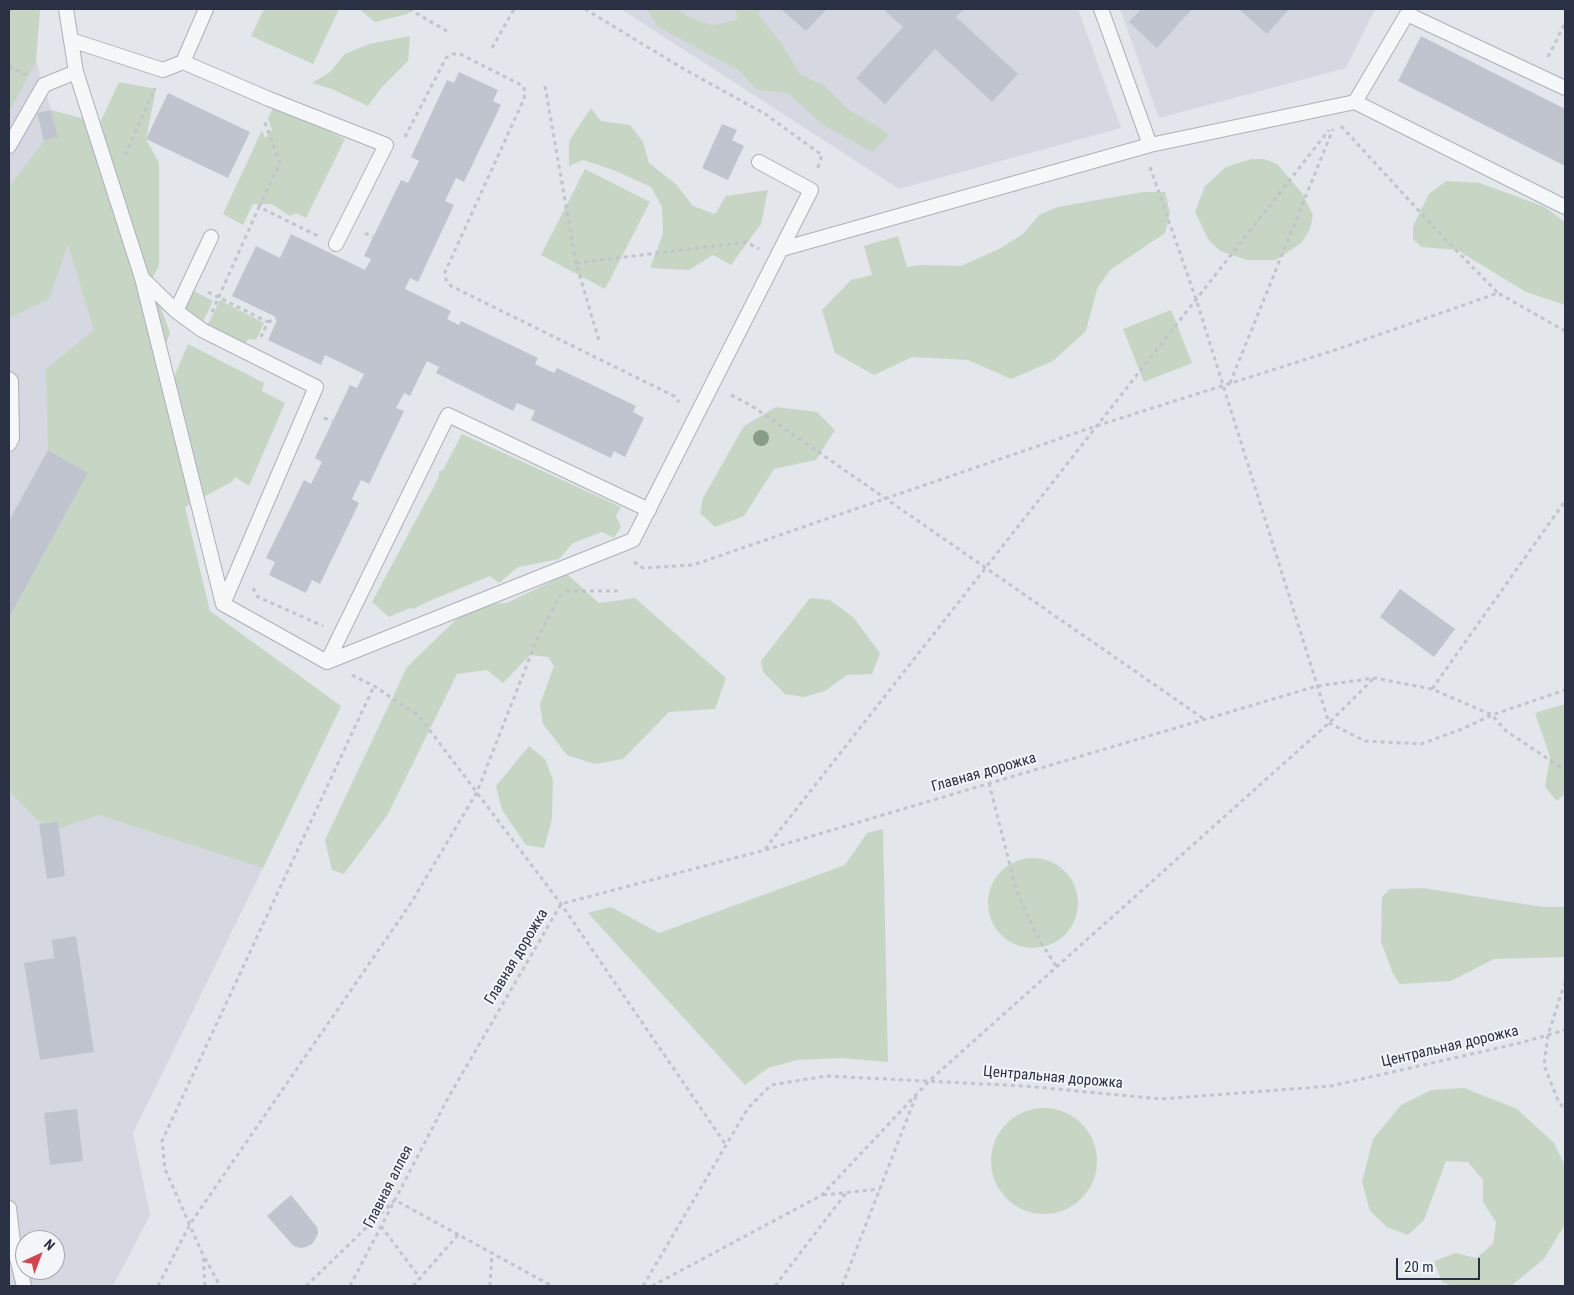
<!DOCTYPE html>
<meta charset="utf-8">
<style>
body{margin:0}
#map{position:relative;width:1574px;height:1295px;overflow:hidden;background:#e3e6eb;font-family:"Roboto Condensed",sans-serif}
canvas{display:block}
.frame{position:absolute;inset:0;border:10px solid #2a3144;pointer-events:none}
.north{position:absolute;left:15px;top:1230px;width:50px;height:50px;box-sizing:border-box;background:#f3f5f9;border:1px solid #a3a7b1;border-radius:50%;rotate:43deg;font-size:14px;font-weight:700;line-height:20px;text-align:center;color:#2a3144}
.north::after{content:'';display:block;margin:auto;width:18px;height:22px;background:#d3454f;clip-path:polygon(50% 0,100% 100%,50% 72%,0 100%)}
.scale{position:absolute;left:1396px;top:1258px;width:84px;height:22px;box-sizing:border-box;border:2px solid #2a3144;border-top:0;padding-left:6px;font-size:15px;line-height:18px;white-space:nowrap;color:#2a3144;-webkit-text-stroke:4px #f3f5f9;paint-order:stroke}
</style>
<div id="map">
<canvas width="1574" height="1295"></canvas>
<div class="frame"></div>
<div class="north">N</div>
<div class="scale">20 m</div>
</div>
<script>
const context = document.querySelector('canvas').getContext('2d');
context.lineJoin = 'round';
function fillPath(path, color) {
  context.fillStyle = color;
  context.fill(path, 'evenodd');
}
function poly(rows) {
  const path = new Path2D();
  for (const r of rows) {
    if (r.length === 3) {
      path.moveTo(r[0] + r[2], r[1]);
      path.arc(r[0], r[1], r[2], 0, 2 * Math.PI);
      continue;
    }
    path.moveTo(r[0], r[1]);
    for (let i = 2; i < r.length; i += 2) path.lineTo(r[i], r[i + 1]);
  }
  return path;
}
function strokePath(path, color, width, dash) {
  context.strokeStyle = color;
  context.lineWidth = width;
  context.lineCap = dash ? 'butt' : 'round';
  context.setLineDash(dash || []);
  context.stroke(path);
}
function write(font, color, halo, rows, align = 'center') {
  context.font = font + ' "Roboto Condensed",sans-serif';
  context.lineWidth = 4;
  context.setLineDash([]);
  context.textBaseline = 'middle';
  context.strokeStyle = halo;
  context.fillStyle = color;
  for (const [text, x, y, turn = 0] of rows) {
    context.save();
    context.translate(x, y);
    context.rotate((+turn || 0) * Math.PI / 180);
    context.textAlign = isNaN(turn) ? turn : align;
    if (halo) context.strokeText(text, 0, 0);
    context.fillText(text, 0, 0);
    context.restore();
  }
}
fillPath(poly([
 [9,9,40,9,36,62,51,110,190,623,341,706,263,868,133,1133,150,1215,113,1286,9,1286],
 [25,1240,55,1240,55,1270,25,1270],
 [621,9,1078,9,1121,128,899,189],
 [1120,9,1375,9,1346,68,1159,118]
]), '#d5d8e1');
fillPath(poly([
 [9,9,40,9,36,62,9,112],
 [264,9,339,9,313,64,251,36],
 [359,9,413,9,407,14,375,22],
 [647,9,678,9,690,18,712,25,737,20,736,9,761,9,758,14,781,43,800,74,823,85,849,110,879,127,889,135,872,152,823,125,788,93,757,90,738,70,658,27],
 [410,36,408,61,381,88,368,106,332,89,312,83,330,72,345,54,369,44],
 [119,82,156,89,146,139,159,163,159,266,151,280,170,333,156,371,171,384,188,344,264,383,262,391,285,403,249,486,235,477,233,481,185,507,210,611,341,706,263,868,99,815,49,832,9,791,9,618,88,473,48,450,46,369,94,330,68,245,49,299,9,318,9,187,44,141,58,137,51,110,100,123],
 [275,104,345,139,306,218,296,213,290,216,272,204,253,204,243,225,223,214,262,130,265,138,272,130,268,118],
 [591,108,601,121,630,125,643,142,649,163,676,184,693,206,715,214,726,196,768,190,761,224,731,265,713,255,689,270,650,268,663,234,662,207,651,187,616,171,583,160,569,166,569,141],
 [1251,159,1264,159,1277,164,1302,193,1313,215,1310,229,1301,243,1276,260,1247,260,1220,251,1208,239,1195,212,1205,186,1226,167],
 [585,169,650,202,605,289,541,255],
 [1446,181,1480,183,1545,207,1565,222,1565,305,1526,292,1457,250,1421,247,1413,239,1413,226,1429,194],
 [1143,192,1165,192,1170,213,1165,233,1110,270,1097,289,1086,331,1053,361,1011,379,968,360,912,357,874,375,835,353,822,310,851,280,872,275,864,246,898,236,907,267,920,265,961,266,999,249,1023,234,1039,215,1058,207],
 [190,289,213,301,201,326,181,312],
 [220,300,264,323,256,340,249,339,244,344,207,326],
 [1171,310,1192,363,1144,382,1123,329],
 [776,407,817,412,835,430,816,460,774,469,744,516,715,527,700,513,703,498,744,426],
 [462,434,621,507,616,516,621,527,614,538,602,532,573,543,559,559,518,567,499,583,490,576,427,602,413,609,410,608,389,617,372,602,439,477,439,471,443,470],
 [567,574,599,603,635,598,726,678,715,709,669,712,623,759,595,764,567,755,543,724,540,704,554,666,548,657,530,655,503,683,487,670,457,674,388,814,344,874,332,870,325,840,407,667,471,605,507,603],
 [810,598,830,600,853,617,880,653,872,674,847,675,825,691,804,697,785,694,763,672,761,661],
 [1565,704,1565,794,1557,801,1545,787,1550,757,1535,713],
 [529,746,545,759,553,780,552,819,544,848,526,845,502,810,496,786],
 [883,829,888,1062,841,1058,797,1060,768,1068,745,1085,588,913,611,907,659,933,845,865,867,833],
 [1033,903,45],
 [1423,888,1543,907,1565,907,1565,957,1494,959,1451,981,1400,984,1393,974,1381,942,1382,897,1390,889],
 [1464,1088,1517,1109,1554,1143,1565,1166,1565,1224,1544,1259,1511,1286,1452,1286,1442,1282,1434,1261,1456,1253,1476,1258,1493,1244,1496,1222,1483,1202,1483,1180,1468,1162,1446,1161,1424,1220,1408,1235,1387,1227,1370,1211,1362,1182,1373,1139,1401,1105,1431,1090],
 [1044,1161,53]
]), '#c7d6c4');
fillPath(poly([
 [781,9,827,9,806,31],
 [883,9,964,9,956,17,1018,74,992,102,935,49,885,104,856,78,903,27],
 [1141,9,1192,9,1157,48,1129,22],
 [1239,9,1289,9,1267,34],
 [1421,36,1565,109,1565,166,1398,81],
 [459,72,498,90,493,101,501,105,464,182,456,178,445,201,454,205,418,282,410,278,405,289,451,311,447,319,459,325,461,321,538,358,535,364,554,373,557,368,636,406,633,412,644,418,625,457,614,451,611,458,531,420,535,411,517,403,513,411,436,373,439,367,427,361,410,396,404,393,396,408,404,411,369,484,361,480,352,499,359,503,320,584,312,580,306,593,269,575,275,562,266,558,304,480,311,484,322,462,315,458,350,385,357,388,364,374,325,355,321,365,268,340,278,318,232,296,256,246,280,258,291,234,365,270,371,259,364,256,401,180,408,183,419,161,411,157,447,80,454,83],
 [168,93,250,132,228,178,146,139],
 [51,110,58,137,44,141,37,113],
 [722,124,737,130,732,140,744,146,728,180,702,168],
 [48,450,88,473,9,618,9,521],
 [1400,589,1455,629,1434,657,1380,617],
 [58,822,65,876,47,879,39,824],
 [76,936,94,1052,40,1060,24,963,54,958,52,940],
 [77,1109,83,1161,50,1165,44,1113],
 [291,1195,317,1227,318,1233,316,1238,312,1244,306,1247,300,1248,294,1246,290,1242,267,1216]
]), '#c0c4cf');
const lane = poly([
 [66,9,76,72,142,278,223,604,327,662,633,540,811,190,759,162],
 [1101,9,1150,145],
 [1407,14,1565,88],
 [71,40,163,70,183,62,206,9],
 [183,62,269,99,386,145,336,244],
 [1355,102,1410,9],
 [9,146,44,85,76,72],
 [782,249,1150,145,1355,102,1565,207],
 [142,278,176,311,202,330,316,387,223,604],
 [176,311,211,237],
 [9,379,11,381,12,438,9,444],
 [327,662,448,415,649,510],
 [9,1208,13,1242,24,1286]
]);
strokePath(lane, '#acb0b9', 16);
strokePath(poly([
 [409,9,450,33],
 [585,9,682,68,765,114,822,155,817,170],
 [492,48,514,9],
 [1548,57,1565,23],
 [9,66,26,75],
 [545,86,576,263,600,344],
 [1341,126,1442,236,1498,293],
 [405,137,446,58,453,54,460,54,523,86,525,91,524,99,445,272,446,280,451,286,674,396,679,402],
 [125,155,155,88],
 [1150,167,1196,299,1329,723,1365,741,1421,744,1462,729,1492,715,1565,690],
 [259,207,280,163,264,120],
 [365,233,373,237],
 [576,263,746,242,759,249],
 [208,292,268,322,261,337],
 [212,312,259,207,318,236],
 [268,322,278,318],
 [1230,383,1333,129],
 [731,395,752,406,1204,719],
 [324,418,332,421],
 [634,562,643,568,693,565,1096,426,1335,350,1498,293,1565,331],
 [253,588,258,597,323,626],
 [566,591,620,591],
 [352,675,374,686,419,716,561,904,726,1145],
 [1432,689,1565,501],
 [989,783,1016,889,1037,936,1056,966],
 [765,849,1329,130],
 [1565,982,1548,1035,1544,1065,1557,1098,1565,1111],
 [823,1195,880,1189],
 [381,1226,420,1278],
 [205,1258,220,1286],
 [158,1286,190,1224,411,903,477,792,537,639,562,592],
 [205,1286,203,1255,165,1169,162,1141,374,686],
 [306,1286,395,1200,552,1286],
 [350,1286,448,1098,561,904,765,850,1317,686,1375,678,1432,689,1492,715,1506,731,1565,770],
 [413,1286,458,1235],
 [490,1286,492,1253],
 [643,1286,748,1108,771,1085,826,1076,1025,1086,1161,1099,1331,1086,1524,1042,1565,1030],
 [652,1286,822,1195,929,1081,1329,723,1374,678],
 [775,1286,846,1193],
 [842,1286,916,1096]
]), '#c1c4ca', 3, [4, 4]);
strokePath(lane, '#f6f7f9', 14);
context.fillStyle = '#879d88';
for (const [x, y] of [
 [761,438]
]) {
  context.beginPath();
  context.arc(x, y, 8, 0, 2 * Math.PI);
  context.fill();
}
write('15px', '#2a3144', '#f3f5f9', [
 ["Главная дорожка",984,773,-16],
 ["Главная дорожка",517,957,-59],
 ["Центральная дорожка",1450,1047,-13],
 ["Центральная дорожка",1053,1078,5],
 ["Главная аллея",389,1187,-63]
]);
</script>
